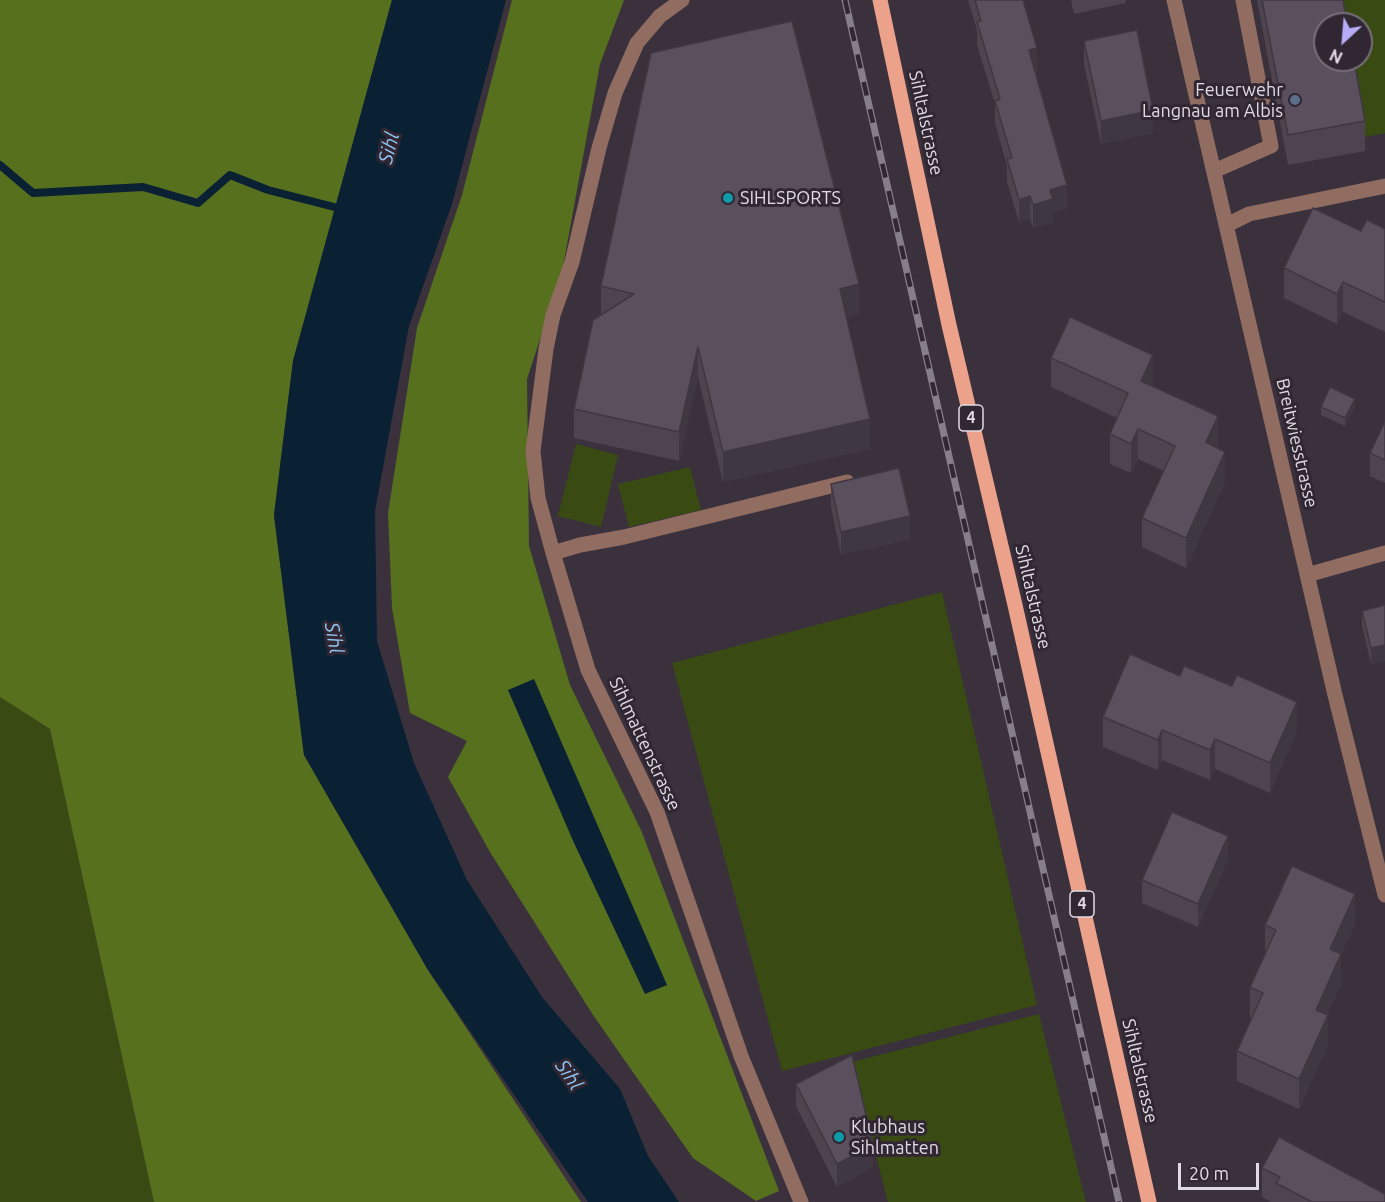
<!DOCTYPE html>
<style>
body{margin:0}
#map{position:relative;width:1385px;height:1202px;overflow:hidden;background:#3a313d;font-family:Ubuntu,sans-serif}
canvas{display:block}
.north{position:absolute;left:1313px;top:12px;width:60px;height:60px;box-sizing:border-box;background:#302733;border:2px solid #766f79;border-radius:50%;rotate:206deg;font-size:16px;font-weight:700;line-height:24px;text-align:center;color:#e0dae2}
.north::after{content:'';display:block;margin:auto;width:21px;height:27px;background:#b7abf7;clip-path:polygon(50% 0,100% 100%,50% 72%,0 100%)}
.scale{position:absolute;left:1178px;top:1163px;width:81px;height:27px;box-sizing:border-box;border:3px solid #e0dae2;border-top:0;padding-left:8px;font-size:18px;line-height:21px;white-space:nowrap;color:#e0dae2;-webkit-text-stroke:4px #302733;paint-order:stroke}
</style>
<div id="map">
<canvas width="1385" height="1202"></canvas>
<div class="north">N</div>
<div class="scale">20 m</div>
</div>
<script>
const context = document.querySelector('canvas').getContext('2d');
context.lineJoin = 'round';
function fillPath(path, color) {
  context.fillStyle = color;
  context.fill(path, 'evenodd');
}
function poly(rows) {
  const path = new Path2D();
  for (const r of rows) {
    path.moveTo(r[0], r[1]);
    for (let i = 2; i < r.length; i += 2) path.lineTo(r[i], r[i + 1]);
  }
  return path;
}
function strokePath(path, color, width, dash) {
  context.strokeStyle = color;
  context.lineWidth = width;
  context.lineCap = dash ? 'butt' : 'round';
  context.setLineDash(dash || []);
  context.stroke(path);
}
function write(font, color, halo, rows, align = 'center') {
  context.font = font + ' Ubuntu,sans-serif';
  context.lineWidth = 6;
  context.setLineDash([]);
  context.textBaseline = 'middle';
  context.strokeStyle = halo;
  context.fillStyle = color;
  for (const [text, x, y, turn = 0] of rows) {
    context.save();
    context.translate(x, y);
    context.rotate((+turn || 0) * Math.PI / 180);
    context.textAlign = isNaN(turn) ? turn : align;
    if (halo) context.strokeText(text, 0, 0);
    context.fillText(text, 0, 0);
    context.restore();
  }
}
fillPath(poly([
 [1269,0,1385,0,1385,133,1300,150],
 [1325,24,1361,24,1361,60,1325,60],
 [576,444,618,455,601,527,558,516],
 [690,467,701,510,629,527,618,484],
 [942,592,1037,1005,782,1071,672,663],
 [0,697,50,729,154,1202,0,1202],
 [1039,1014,1086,1202,888,1202,852,1062]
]), '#394b13');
fillPath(poly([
 [0,0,392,0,293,361,274,515,304,755,428,970,581,1202,154,1202,50,729,0,697],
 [512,0,624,0,600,64,562,272,527,379,529,546,570,685,641,830,779,1191,756,1201,693,1158,593,1015,490,852,448,777,467,741,410,713,392,608,388,513,417,328,462,195]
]), '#56701e');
fillPath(poly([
 [392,0,506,0,452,204,409,326,375,511,377,641,414,763,467,880,542,997,620,1089,648,1156,679,1202,588,1202,428,970,304,755,274,515,293,361],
 [534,679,667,985,645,994,574,843,508,690]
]), '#0a2133');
strokePath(poly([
 [0,165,33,193,143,187,198,203,230,175,268,190,346,210]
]), '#0a2133', 8);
strokePath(poly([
 [682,0,660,16,637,43,615,93,599,148,572,262,553,315,546,349,533,451,538,498,553,553,588,670,657,812,741,1056,801,1202],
 [1174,0,1335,695,1385,895],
 [1214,171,1271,146,1243,0],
 [1227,225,1249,214,1385,186],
 [553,553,580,545,624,537,847,482],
 [1307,575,1385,553]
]), '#916c61', 15);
strokePath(poly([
 [880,0,949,325,1015,605,1149,1202]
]), '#eca18b', 15);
const rail = poly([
 [845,0,1119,1202]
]);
strokePath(rail, '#867e88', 7);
strokePath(rail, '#302733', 4.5, [14]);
fillPath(poly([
 [968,0,1023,0,1037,71,1035,72,1067,208,1053,212,1053,222,1033,228,1030,219,1019,222,1007,182,1007,166,995,123,995,104,977,45,977,30],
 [1071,0,1126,0,1126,3,1074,14],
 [1257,0,1343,0,1365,121,1365,151,1288,165],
 [1084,41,1153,133,1101,144,1084,64],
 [1385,229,1385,332,1343,312,1337,324,1284,298,1284,268,1361,231],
 [601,286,859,314,846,317,870,449,723,482,698,377,679,461,574,438,574,409,601,315],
 [1051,358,1153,385,1153,386,1218,446,1217,448,1225,482,1186,568,1142,547,1142,518,1164,471,1138,459,1131,473,1110,464,1110,434,1117,418,1051,387],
 [1321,407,1355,407,1345,426,1321,415],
 [1385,421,1385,483,1370,476,1370,453],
 [831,484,910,539,841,555,831,507],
 [1385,605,1385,661,1371,664,1362,626,1362,611],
 [1103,717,1297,731,1270,793,1215,769,1210,780,1162,760,1158,770,1103,747],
 [1228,859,1198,927,1142,903,1142,880],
 [1355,924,1341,954,1341,984,1327,1015,1328,1045,1299,1109,1237,1081,1237,1051,1252,1018,1250,1017,1250,987,1265,955,1265,925],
 [796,1084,873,1167,837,1187,796,1106],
 [1262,1168,1385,1202,1271,1202,1262,1197]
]), '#4d4450');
fillPath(poly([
 [1037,48,1037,71,1029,73,1029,50],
 [1153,110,1153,133,1101,144,1101,121],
 [1067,185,1067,208,1053,212,1053,222,1033,228,1033,205,1050,190],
 [1030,196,1030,219,1019,222,1019,200],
 [1343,282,1343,312,1337,324,1337,294],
 [859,284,859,314,840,319,840,289],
 [698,347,698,377,679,461,679,432],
 [1153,355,1153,385,1141,411,1141,381],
 [1355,399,1355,407,1345,426,1345,418],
 [1218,416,1218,446,1206,472,1206,442],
 [870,419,870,449,723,482,723,452],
 [1138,429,1138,459,1131,473,1131,444],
 [1225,452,1225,482,1186,568,1186,538],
 [910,516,910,539,841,555,841,532],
 [1385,645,1385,661,1371,664,1371,648],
 [1297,702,1297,731,1270,793,1270,763],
 [1162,730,1162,760,1158,770,1158,740],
 [1215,739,1215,769,1210,780,1210,750],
 [1228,836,1228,859,1198,927,1198,904],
 [1355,894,1355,924,1341,954,1341,984,1316,1039,1316,1010,1330,949],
 [1328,1015,1328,1045,1299,1109,1299,1079],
 [873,1145,873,1167,837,1187,837,1164]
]), '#3f3741');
const building = poly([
 [975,0,1023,0,1037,48,1029,50,1067,185,1050,190,1053,199,1033,205,1030,196,1019,200,1007,159,1012,158,995,101,1000,99,977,22,981,21,975,0],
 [1262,0,1343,0,1347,24,1325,24,1325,60,1354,60,1365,121,1288,135,1262,0],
 [792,21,859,284,840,289,870,419,723,452,698,347,679,432,574,409,593,320,634,294,601,286,651,53,792,21],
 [1137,30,1153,110,1101,121,1084,41,1137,30],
 [1313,208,1361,231,1367,220,1385,229,1385,302,1343,282,1337,294,1284,268,1313,208],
 [1070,317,1153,355,1141,381,1218,416,1206,442,1225,452,1186,538,1142,518,1175,446,1138,429,1131,444,1110,434,1128,393,1051,358,1070,317],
 [1330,387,1355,399,1345,418,1321,407,1330,387],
 [1385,421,1385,460,1370,453,1385,421],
 [899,468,910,516,841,532,831,484,899,468],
 [1385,605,1385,645,1371,648,1362,611,1385,605],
 [1130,654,1180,676,1184,666,1232,686,1237,675,1297,702,1270,763,1215,739,1210,750,1162,730,1158,740,1103,717,1130,654],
 [1172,812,1228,836,1198,904,1142,880,1172,812],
 [1292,866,1355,894,1330,949,1341,954,1316,1010,1328,1015,1299,1079,1237,1051,1263,993,1250,987,1276,930,1265,925,1292,866],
 [852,1055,873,1145,837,1164,796,1084,852,1055],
 [1279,1137,1385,1194,1385,1202,1312,1202,1276,1183,1280,1177,1262,1168,1279,1137]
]);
fillPath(building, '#5a4f5d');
strokePath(building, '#3f3741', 1.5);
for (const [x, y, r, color] of [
 [1295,100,6,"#5c6f8a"],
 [728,198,6,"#0f9aa8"],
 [839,1137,6,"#0f9aa8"]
]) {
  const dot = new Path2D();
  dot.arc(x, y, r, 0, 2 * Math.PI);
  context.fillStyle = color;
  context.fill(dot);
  strokePath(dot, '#302733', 2);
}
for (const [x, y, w] of [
 [971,418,24],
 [1082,904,24]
]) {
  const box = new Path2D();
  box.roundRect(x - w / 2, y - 13, w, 26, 4.5);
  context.fillStyle = '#302733';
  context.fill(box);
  strokePath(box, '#e0dae2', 1.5);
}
write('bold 16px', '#e0dae2', null, [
 ["4",971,418],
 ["4",1082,904]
]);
write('18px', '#e0dae2', '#302733', [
 ["Feuerwehr",1283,90,"right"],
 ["Langnau am Albis",1283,111,"right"],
 ["SIHLSPORTS",740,198],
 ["Klubhaus",851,1127],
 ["Sihlmatten",851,1148]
], 'left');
write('18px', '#e0dae2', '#302733', [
 ["Sihltalstrasse",926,123,78],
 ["Breitwiesstrasse",1297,443,77],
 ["Sihltalstrasse",1033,597,77],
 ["Sihlmattenstrasse",645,744,65],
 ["Sihltalstrasse",1140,1071,77]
]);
write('italic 20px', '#8fc5f2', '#302733', [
 ["Sihl",389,148,-75],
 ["Sihl",334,638,80],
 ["Sihl",569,1075,56]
]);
</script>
